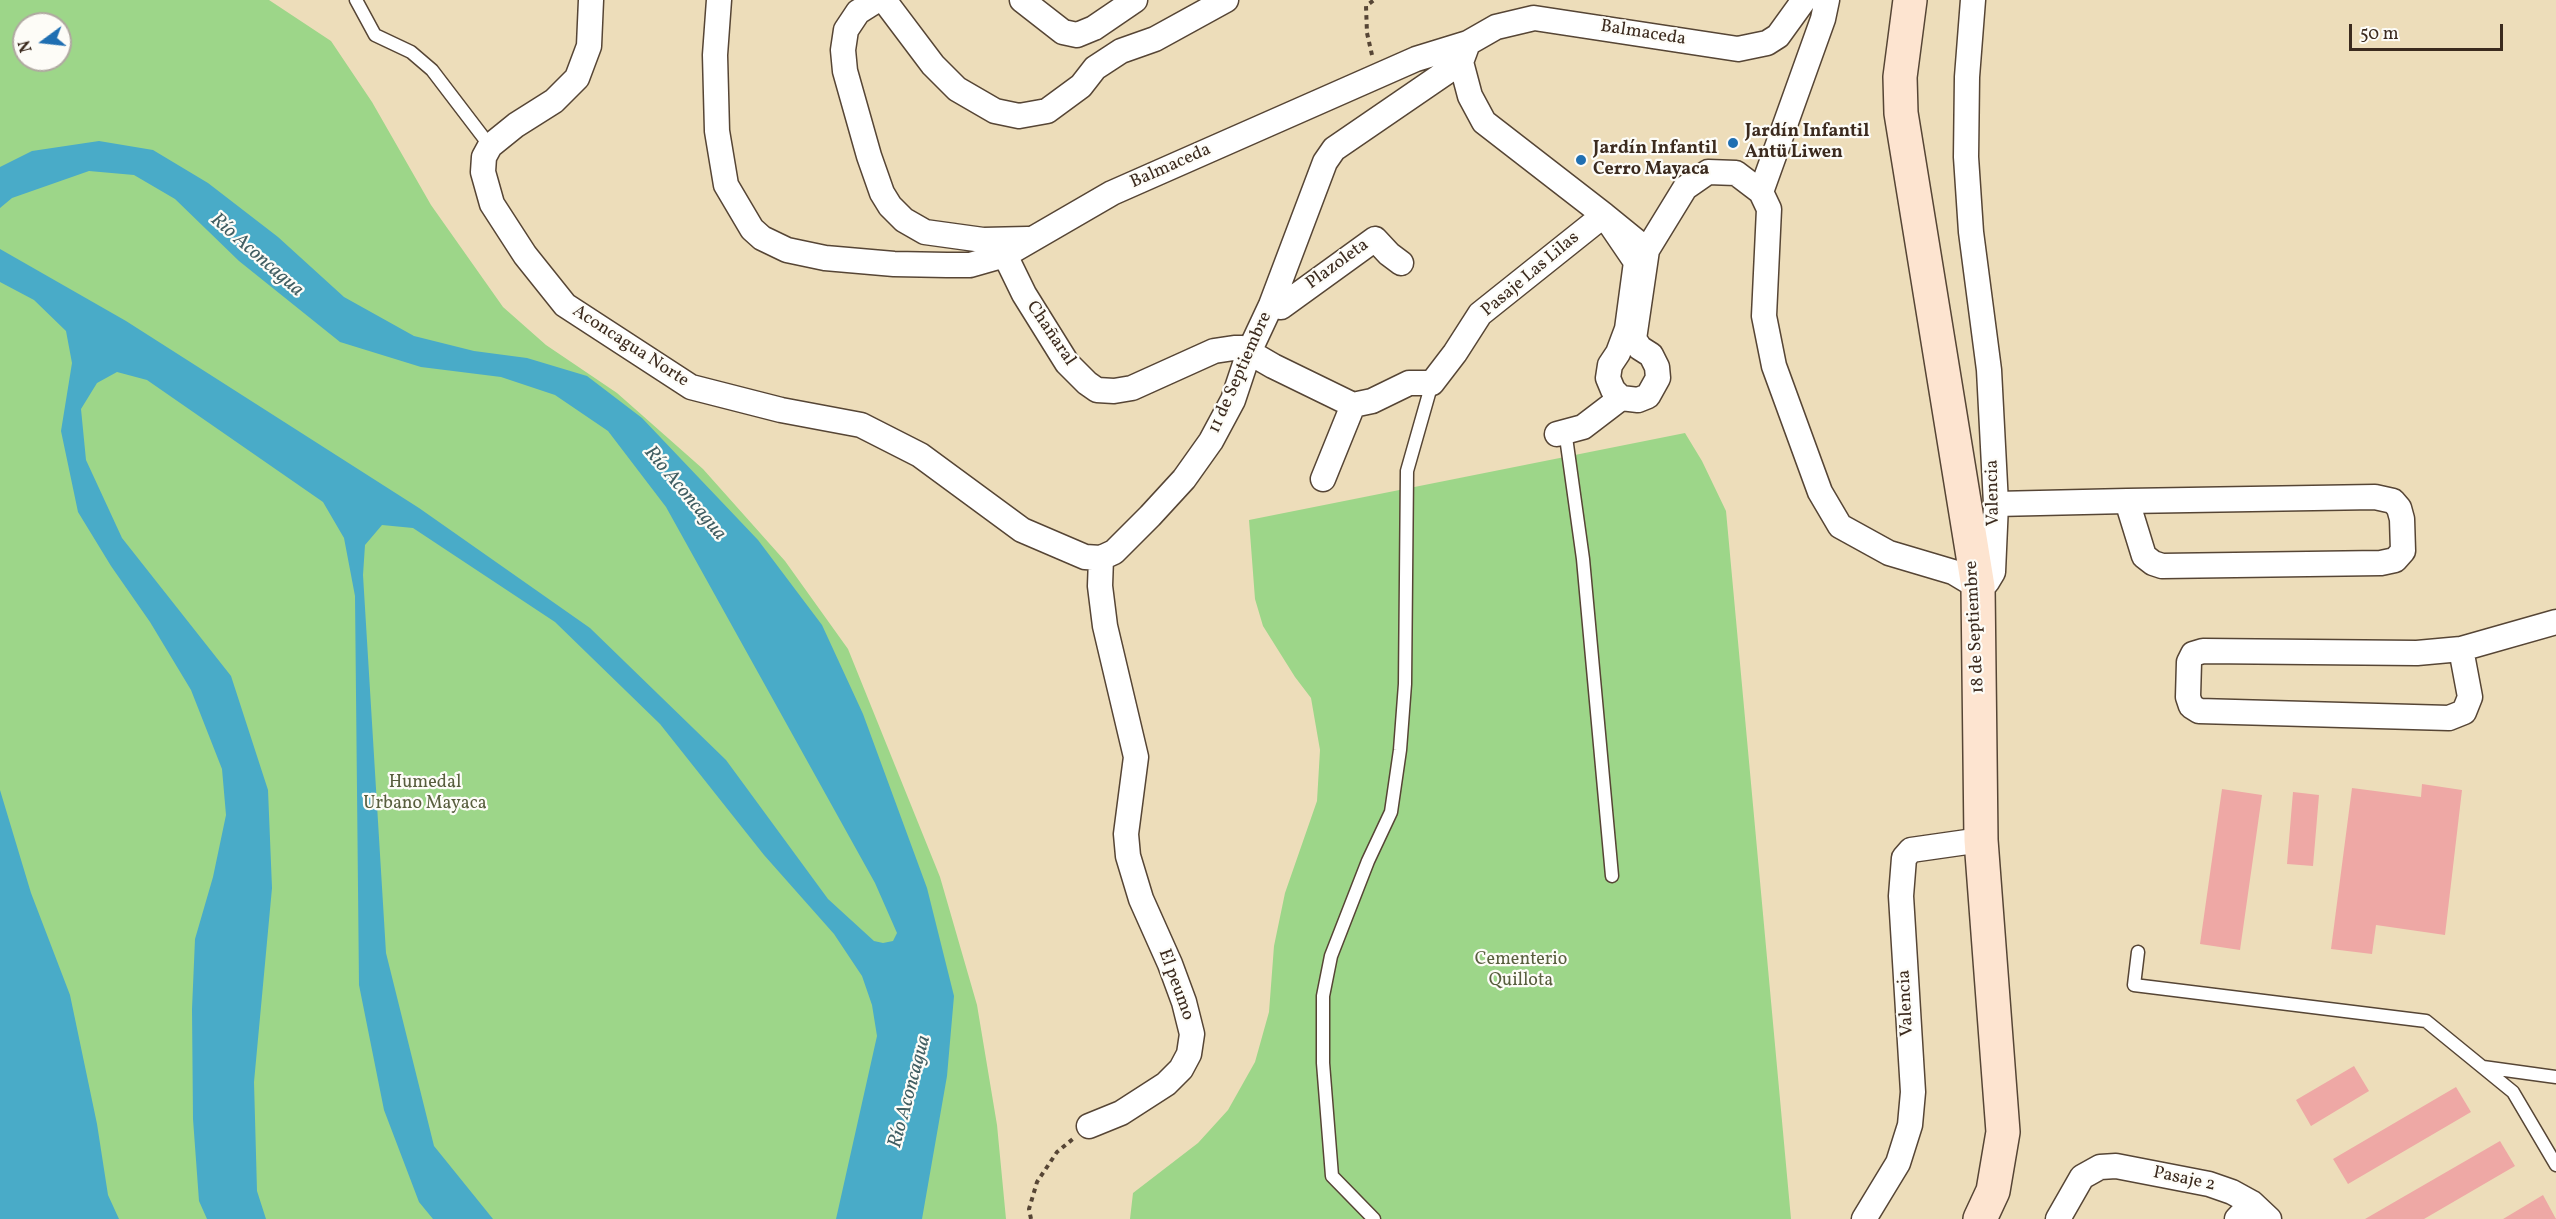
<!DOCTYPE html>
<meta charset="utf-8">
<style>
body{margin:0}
#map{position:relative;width:2556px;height:1219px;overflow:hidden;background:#edddba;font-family:Vollkorn,serif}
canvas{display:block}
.north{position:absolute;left:12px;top:12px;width:60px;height:60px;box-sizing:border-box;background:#fdfcf7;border:2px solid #afa8a0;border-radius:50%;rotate:255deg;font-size:16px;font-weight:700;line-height:24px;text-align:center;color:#3b2a1e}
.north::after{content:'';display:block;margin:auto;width:21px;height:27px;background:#1f6fb2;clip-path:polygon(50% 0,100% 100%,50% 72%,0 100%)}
.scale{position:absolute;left:2349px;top:24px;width:154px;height:27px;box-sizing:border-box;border:3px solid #3b2a1e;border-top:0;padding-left:8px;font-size:18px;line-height:21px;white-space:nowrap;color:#3b2a1e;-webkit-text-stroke:4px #fdfcf7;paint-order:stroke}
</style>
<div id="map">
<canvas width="2556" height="1219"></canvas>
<div class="north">N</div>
<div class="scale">50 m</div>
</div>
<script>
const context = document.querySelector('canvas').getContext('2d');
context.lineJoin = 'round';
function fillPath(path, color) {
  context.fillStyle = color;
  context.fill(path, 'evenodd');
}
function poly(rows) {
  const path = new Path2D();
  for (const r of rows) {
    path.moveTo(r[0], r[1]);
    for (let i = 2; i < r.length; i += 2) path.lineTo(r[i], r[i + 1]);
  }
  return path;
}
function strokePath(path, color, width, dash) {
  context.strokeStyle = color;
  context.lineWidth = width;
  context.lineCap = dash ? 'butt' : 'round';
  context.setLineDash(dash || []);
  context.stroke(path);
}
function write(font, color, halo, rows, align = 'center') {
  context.font = font + ' Vollkorn,serif';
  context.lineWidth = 4.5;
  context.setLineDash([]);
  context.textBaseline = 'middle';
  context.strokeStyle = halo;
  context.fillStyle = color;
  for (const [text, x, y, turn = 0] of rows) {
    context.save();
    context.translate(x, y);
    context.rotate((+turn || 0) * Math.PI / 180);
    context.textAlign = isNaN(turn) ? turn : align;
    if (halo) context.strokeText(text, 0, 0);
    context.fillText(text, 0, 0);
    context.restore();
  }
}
fillPath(poly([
 [0,0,269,0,331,41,372,102,431,205,503,307,546,345,617,393,703,469,785,561,848,649,940,877,977,1005,997,1125,1006,1219,0,1219],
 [24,24,60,24,60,60,24,60],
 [1685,433,1702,461,1726,511,1791,1219,1130,1219,1133,1193,1198,1143,1228,1110,1255,1062,1269,1012,1274,946,1285,893,1317,801,1320,750,1311,698,1295,677,1263,626,1255,599,1249,520]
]), '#9dd689');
fillPath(poly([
 [99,141,153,150,208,183,278,237,344,297,414,336,474,351,527,358,587,376,642,418,758,540,822,625,863,714,927,888,954,996,947,1076,922,1219,836,1219,877,1036,872,1005,862,976,834,934,764,855,660,724,555,622,413,528,382,525,365,545,363,575,386,953,434,1146,493,1219,433,1219,419,1202,384,1110,359,985,355,596,344,538,323,502,147,380,117,372,97,383,81,409,86,460,122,538,231,676,268,790,272,888,254,1082,257,1191,266,1219,207,1219,199,1201,193,1119,192,1009,195,939,213,877,226,815,222,769,191,690,150,622,111,566,78,512,61,431,72,363,66,331,34,300,0,282,0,249,126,321,419,508,590,628,726,760,828,899,874,941,883,943,893,941,897,933,875,883,666,507,608,431,555,395,501,377,421,367,340,342,239,261,175,199,134,175,89,171,12,198,0,208,0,167,32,151],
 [0,790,31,893,70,995,97,1124,108,1195,119,1219,0,1219]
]), '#49abc8');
fillPath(poly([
 [2422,784,2462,790,2445,935,2376,925,2372,954,2331,949,2352,788,2421,797],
 [2222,789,2262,795,2240,950,2200,944],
 [2293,792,2319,795,2313,866,2287,864],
 [2354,1066,2369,1091,2311,1126,2296,1100],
 [2456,1087,2471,1112,2348,1184,2333,1159],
 [2500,1141,2515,1166,2424,1219,2365,1219],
 [2543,1195,2556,1219,2503,1219]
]), '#eea8a5');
const lane = poly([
 [356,0,375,35,411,52,432,70,490,146],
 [1565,430,1583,559,1612,876],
 [2138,952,2134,985,2426,1021,2513,1092,2556,1165],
 [2483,1067,2556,1077],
 [1374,1219,1332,1176,1323,1063,1323,996,1331,956,1368,861,1391,812,1400,750,1405,684,1407,471,1432,383]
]);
const street = poly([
 [591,0,589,46,577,78,554,101,516,125,490,146,484,157,483,172,492,204,525,255,565,305,691,387,781,410,861,425,920,455,1022,530,1085,557,1101,558],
 [719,0,715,55,717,131,726,185,752,229,762,238,787,250,825,258,894,264,947,265,970,265,1005,255,1112,193,1416,59,1468,43,1496,27,1534,18,1738,49,1767,43,1778,36,1804,0],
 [877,0,858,12,846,30,843,50,845,71,869,156,882,193,890,206,904,220,925,232,983,240,1028,239],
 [884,0,933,65,957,89,995,111,1019,116,1047,111,1081,86,1095,68,1121,51,1155,39,1226,0],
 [1022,0,1063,32,1077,35,1094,28,1135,0],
 [1761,192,1823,19,1827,0],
 [1647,250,1685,188,1708,172,1736,173,1761,192,1769,209,1764,316,1774,366,1820,492,1840,526,1889,553,1953,572,1978,587,1987,582,1993,572,1996,504,1989,370,1971,232,1966,157,1967,77,1973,0],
 [1005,255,1024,294,1067,363,1087,383,1097,390,1114,391,1132,388,1214,351,1234,348,1242,348,1273,366,1353,405,1372,401,1409,383,1432,383,1455,353,1480,314,1604,215,1647,250,1634,339,1640,348,1651,355,1657,367,1658,378,1648,396,1638,400,1621,398,1613,390,1608,378,1610,365,1618,353,1627,329,1636,262,1604,215,1484,122,1470,96,1461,62,1468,43],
 [1271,305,1281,307,1375,239,1389,254,1401,263],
 [1557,434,1583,427,1621,398],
 [1323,479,1353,405],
 [1996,504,2127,501,2375,497,2393,501,2399,508,2402,519,2403,551,2395,560,2381,563,2162,566,2153,563,2144,556,2127,501],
 [2461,649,2470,697,2464,712,2449,718,2199,711,2191,706,2188,697,2189,662,2193,654,2203,651,2417,653,2461,649,2556,622],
 [1089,1126,1121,1113,1166,1084,1181,1069,1189,1054,1192,1034,1184,1002,1170,964,1141,899,1128,856,1126,834,1136,757,1105,626,1100,586,1101,558,1114,552,1150,516,1184,479,1211,441,1233,400,1249,352,1271,305,1325,162,1334,149,1461,62],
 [1864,1219,1898,1163,1910,1125,1913,1092,1901,896,1904,858,1911,850,1981,840],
 [2058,1219,2082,1177,2100,1167,2116,1166,2209,1184,2232,1192,2252,1203,2269,1219],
 [2237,1219,2252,1203]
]);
const secondary = poly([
 [1910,0,1900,77,1901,113,1978,587,1981,840,2003,1132,1993,1191,1980,1219]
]);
strokePath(lane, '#564535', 15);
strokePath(street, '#564535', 27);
strokePath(secondary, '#564535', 36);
strokePath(poly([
 [1372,55,1367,33,1366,6,1374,0],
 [1031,1219,1029,1209,1037,1182,1057,1152,1074,1138]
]), '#564535', 4, [4.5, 4.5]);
strokePath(lane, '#fff', 12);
strokePath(street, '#fff', 24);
strokePath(secondary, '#fde4d0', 33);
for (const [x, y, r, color] of [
 [1733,143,6,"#1f6fb2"],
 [1581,160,6,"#1f6fb2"]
]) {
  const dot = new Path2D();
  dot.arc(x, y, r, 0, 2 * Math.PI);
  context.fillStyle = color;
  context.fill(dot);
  strokePath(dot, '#fdfcf7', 2);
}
write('18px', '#3b2a1e', '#fdfcf7', [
 ["Balmaceda",1643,34,9],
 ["Balmaceda",1171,167,-24],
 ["Plazoleta",1338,265,-36],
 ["Pasaje Las Lilas",1531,275,-40],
 ["Chañaral",1050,334,56],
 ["Aconcagua Norte",630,347,33],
 ["11 de Septiembre",1241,373,-66],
 ["Valencia",1994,493,-91],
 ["18 de Septiembre",1976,627,-93],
 ["El peumo",1175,985,70],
 ["Valencia",1907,1003,-93],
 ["Pasaje 2",2184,1180,12]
]);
write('bold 18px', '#3b2a1e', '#fdfcf7', [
 ["Jardín Infantil",1745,133],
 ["Antü Liwen",1745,154],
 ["Jardín Infantil",1593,150],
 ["Cerro Mayaca",1593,171]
], 'left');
write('18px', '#585e3e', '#fdfcf7', [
 ["Humedal",425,784],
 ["Urbano Mayaca",425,805],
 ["Cementerio",1521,961],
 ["Quillota",1521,982]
]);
write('italic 20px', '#415e62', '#fdfcf7', [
 ["Río Aconcagua",256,256,41],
 ["Río Aconcagua",684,494,50],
 ["Río Aconcagua",911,1092,-75]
]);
</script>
